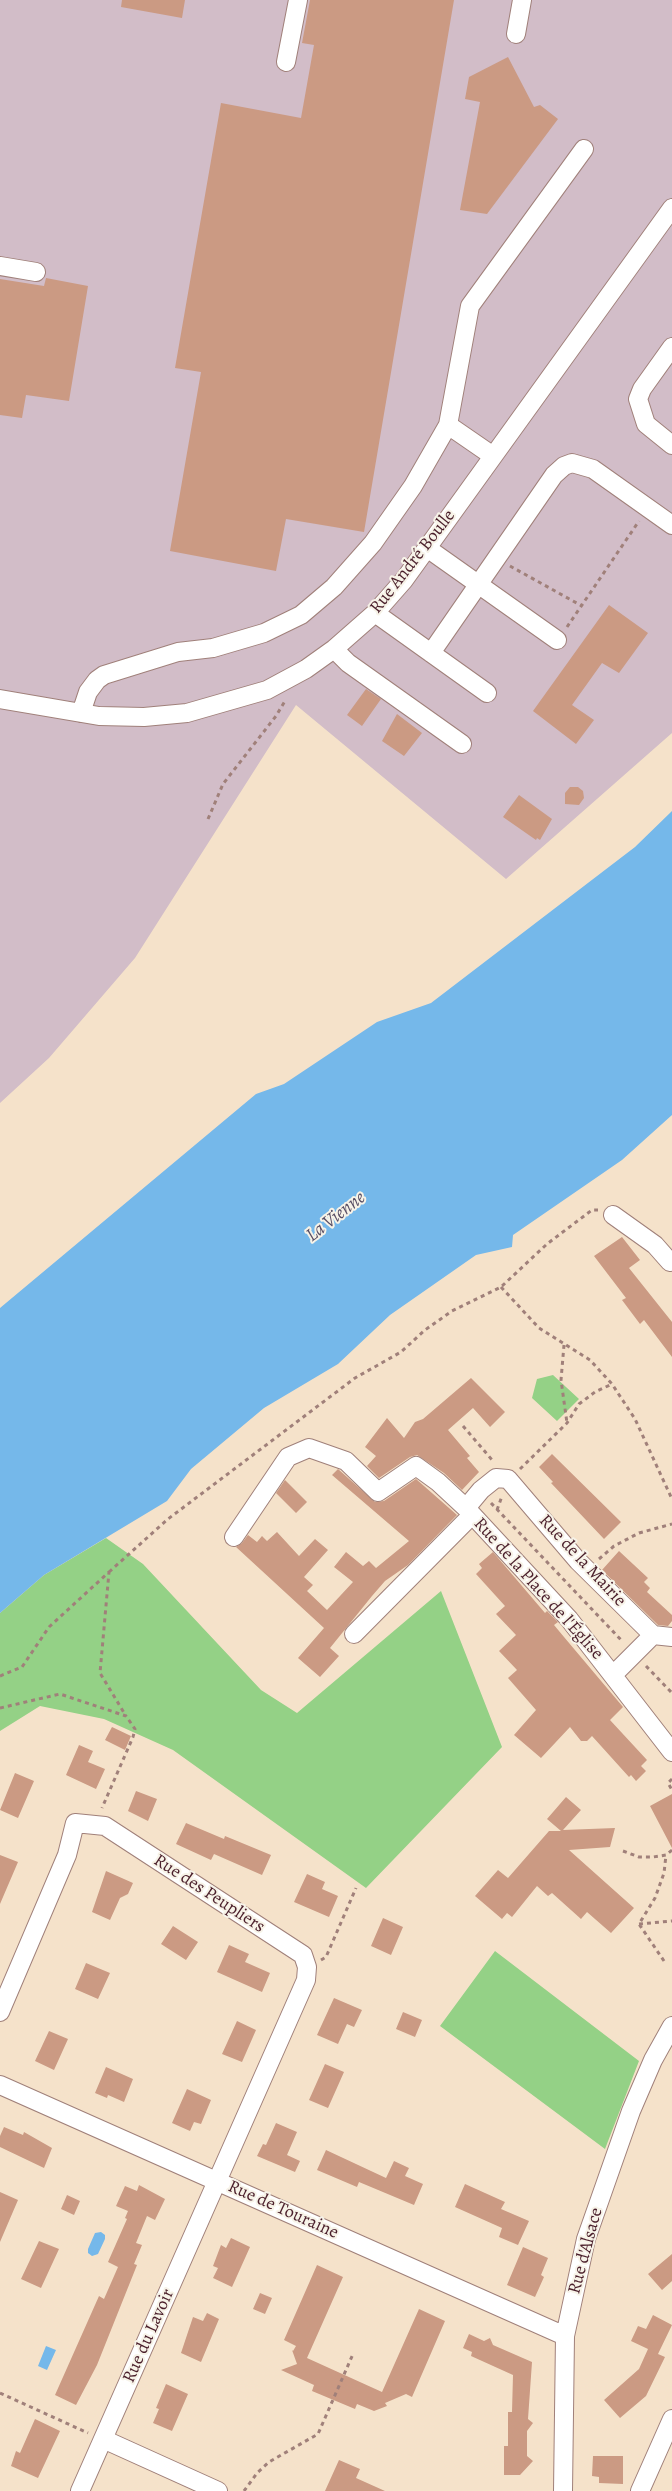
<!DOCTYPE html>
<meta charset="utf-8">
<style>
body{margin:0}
canvas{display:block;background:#f5e2ca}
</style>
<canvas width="672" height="2491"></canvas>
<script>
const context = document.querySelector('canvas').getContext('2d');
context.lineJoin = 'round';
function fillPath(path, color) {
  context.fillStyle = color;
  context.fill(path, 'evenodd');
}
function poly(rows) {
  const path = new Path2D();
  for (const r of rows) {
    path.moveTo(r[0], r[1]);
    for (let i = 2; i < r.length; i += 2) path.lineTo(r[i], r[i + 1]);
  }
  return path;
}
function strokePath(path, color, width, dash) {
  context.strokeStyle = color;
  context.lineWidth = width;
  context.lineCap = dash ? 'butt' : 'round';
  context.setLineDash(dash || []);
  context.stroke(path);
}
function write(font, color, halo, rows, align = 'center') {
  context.font = font + ' Alegreya,serif';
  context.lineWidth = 4;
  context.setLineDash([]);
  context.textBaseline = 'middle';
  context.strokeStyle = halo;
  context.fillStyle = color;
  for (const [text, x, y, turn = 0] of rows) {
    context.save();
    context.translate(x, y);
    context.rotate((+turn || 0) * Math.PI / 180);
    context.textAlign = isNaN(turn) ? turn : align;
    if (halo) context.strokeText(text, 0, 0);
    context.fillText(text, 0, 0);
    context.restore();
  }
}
fillPath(poly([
 [0,0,672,0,672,733,506,879,296,705,135,958,49,1058,0,1103]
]), '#d2bdc8');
fillPath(poly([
 [553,1375,579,1399,557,1421,532,1398,537,1379],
 [106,1538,143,1564,261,1690,297,1713,441,1591,502,1747,366,1888,173,1750,104,1719,40,1706,0,1731,0,1613,44,1575],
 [495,1951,639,2061,605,2149,440,2026]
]), '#94d186');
fillPath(poly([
 [672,811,672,1115,622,1160,513,1235,512,1247,476,1255,390,1315,338,1364,264,1408,191,1469,167,1501,44,1575,0,1613,0,1308,256,1094,284,1084,377,1022,431,1003,635,847],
 [101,2232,105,2235,105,2239,98,2254,92,2256,88,2253,88,2249,95,2233],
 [46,2346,56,2350,47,2370,38,2366]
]), '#75b8ea');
fillPath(poly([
 [122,0,185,0,182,18,121,7],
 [310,0,454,0,364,532,286,519,276,571,170,551,201,372,175,368,221,103,301,118,314,45,302,43],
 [508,57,534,107,540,105,558,119,487,214,460,210,480,102,465,99,469,77],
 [46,278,88,286,69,401,26,395,22,418,0,415,0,279,44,286],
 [609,605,648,633,619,673,602,663,572,705,594,720,576,744,533,711],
 [366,689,381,699,362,726,347,715],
 [397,714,422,733,404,756,382,741],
 [570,787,578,787,583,791,584,798,579,805,565,804,565,793],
 [519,795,552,819,540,840,537,838,536,840,503,817],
 [622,1237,640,1260,629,1268,672,1322,672,1357,644,1320,640,1324,622,1300,626,1298,594,1256],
 [471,1378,505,1412,490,1427,473,1408,448,1430,470,1456,467,1458,479,1472,462,1490,444,1473,417,1455,410,1457,379,1478,367,1466,376,1456,365,1447,387,1418,404,1438,415,1422,423,1419],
 [552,1454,621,1522,604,1539,551,1483,553,1482,539,1467],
 [338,1469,375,1502,384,1501,416,1479,457,1515,408,1565,385,1581,372,1596,330,1648,339,1656,320,1677,298,1658,324,1628,236,1547,242,1543,248,1535,257,1542,262,1536,267,1541,277,1532,299,1556,315,1539,328,1550,304,1577,313,1585,307,1591,327,1610,353,1582,334,1567,346,1552,363,1566,369,1561,376,1568,409,1541,332,1475],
 [285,1480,307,1502,296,1513,276,1493],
 [619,1551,648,1578,644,1582,650,1588,647,1592,672,1615,672,1621,668,1626,658,1625,602,1570],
 [493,1552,545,1613,547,1611,558,1622,554,1625,564,1637,623,1707,610,1720,647,1760,641,1766,646,1771,636,1781,631,1775,629,1777,592,1736,587,1741,581,1741,570,1727,541,1758,514,1735,536,1710,508,1678,517,1670,499,1651,516,1635,496,1614,505,1606,476,1574,482,1568,479,1564],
 [112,1727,131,1736,125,1750,105,1740],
 [79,1745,93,1751,88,1762,105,1769,96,1789,66,1775],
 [15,1773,34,1781,18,1818,0,1810],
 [136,1791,157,1799,148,1821,128,1811],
 [672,1794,672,1848,650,1806],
 [566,1797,581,1810,563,1830,615,1828,610,1847,569,1850,634,1908,611,1933,587,1912,581,1919,552,1893,548,1896,537,1886,512,1917,507,1913,502,1919,475,1896,498,1870,508,1878,549,1831,561,1831,547,1819],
 [186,1823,224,1839,225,1836,271,1855,262,1875,214,1854,211,1860,176,1844],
 [0,1855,18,1862,0,1904],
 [106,1871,133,1883,128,1894,120,1898,110,1920,92,1912],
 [307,1874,325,1882,322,1889,338,1896,329,1917,294,1902],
 [383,1918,403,1927,391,1955,371,1946],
 [173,1926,198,1942,186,1960,161,1944],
 [229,1945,249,1954,245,1962,270,1973,262,1992,217,1972],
 [86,1963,110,1973,98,1999,75,1989],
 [334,1998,362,2010,354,2027,347,2024,338,2044,317,2035],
 [403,2012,422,2020,415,2037,396,2029],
 [237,2021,256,2030,242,2062,222,2054],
 [49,2031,68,2039,54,2070,35,2061],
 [325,2064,344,2072,328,2108,309,2100],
 [106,2067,133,2079,124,2102,108,2095,107,2098,95,2093],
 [187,2089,211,2100,201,2124,194,2122,190,2131,172,2123],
 [276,2123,297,2132,287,2155,300,2161,295,2172,257,2156,263,2144,266,2145],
 [4,2127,23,2135,24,2132,52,2148,44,2168,0,2147,0,2136],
 [326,2150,386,2178,394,2161,409,2168,405,2176,423,2184,414,2205,359,2182,357,2187,317,2170],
 [465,2184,505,2202,501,2209,529,2221,518,2245,499,2237,502,2228,455,2207],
 [139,2185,165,2199,155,2220,147,2216,136,2243,142,2245,134,2264,137,2265,97,2365,76,2405,55,2395,99,2296,104,2299,118,2267,108,2262,127,2219,125,2218,128,2211,116,2206,125,2186,137,2191],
 [0,2192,18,2200,0,2242],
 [67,2195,80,2201,74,2215,61,2209],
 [231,2238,250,2247,232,2287,213,2278,218,2268,213,2266,221,2245,226,2248],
 [39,2241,59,2249,41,2288,21,2279],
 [523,2247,548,2258,541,2275,544,2277,535,2297,507,2285],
 [672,2254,672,2281,662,2290,648,2274],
 [317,2265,343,2277,307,2358,382,2392,419,2309,445,2321,412,2397,406,2394,385,2403,387,2406,374,2411,357,2404,355,2409,312,2391,314,2385,281,2370,297,2364,292,2350,293,2351,296,2346,284,2340],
 [260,2293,272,2298,265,2314,253,2309],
 [207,2313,219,2319,201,2362,181,2353,193,2317,203,2321],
 [653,2315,672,2325,658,2354,665,2357,646,2396,620,2418,604,2400,639,2369,648,2349,631,2341,638,2326,646,2329],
 [469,2334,484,2341,490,2338,493,2345,532,2362,528,2419,533,2423,527,2431,527,2456,533,2461,520,2475,504,2475,504,2446,508,2446,508,2412,512,2412,513,2375,471,2356,472,2352,463,2348],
 [166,2384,188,2394,172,2431,153,2423,159,2409,156,2408],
 [35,2419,60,2431,38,2478,11,2466,16,2451,20,2453],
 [593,2456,623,2456,623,2484,599,2483,599,2477,592,2476],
 [339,2460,360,2469,356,2478,385,2491,325,2491]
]), '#cb9a83');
const minor = poly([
 [516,34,522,0],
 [286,62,298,0],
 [0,266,36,272],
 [672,347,642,389,638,399,646,424,672,445],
 [493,456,448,425,470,306,584,149],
 [427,548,557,640],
 [375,613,487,693],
 [334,649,348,663,462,744],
 [431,653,554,475,564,466,572,463,593,469,672,525],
 [0,699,99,716,144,717,187,713,267,690,306,669,334,649,375,613,404,580,672,208],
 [81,713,88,692,97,680,104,675,178,652,213,648,264,633,301,615,334,587,373,543,413,486,448,425],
 [613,1215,655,1245,670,1262],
 [234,1537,288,1457,309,1448,346,1461,378,1492,416,1466,438,1482,466,1508],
 [354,1634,472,1515],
 [672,1637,653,1635,578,1561,508,1479,496,1478,481,1490,466,1508,569,1619,672,1752],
 [613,1675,653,1635],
 [0,2012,67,1855,75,1823,105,1826,303,1955,307,1967,306,1980,80,2491],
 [0,2085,565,2336],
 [103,2439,218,2491],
 [563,2491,565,2336,586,2239,631,2111,653,2060,672,2026],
 [640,2491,672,2419]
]);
strokePath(minor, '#a0807a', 20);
strokePath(poly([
 [510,566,582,606],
 [567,627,639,521],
 [208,819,223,784,276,716,285,701],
 [501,1287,539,1328,590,1360,612,1384,635,1419,672,1499],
 [564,1345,561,1380,567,1423],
 [463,1426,493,1461],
 [520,1469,567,1423,579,1404,595,1392,612,1384],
 [491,1503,623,1642],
 [497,1510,502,1496],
 [599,1559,614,1546,639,1533,672,1524],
 [109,1572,168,1519,355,1378,401,1352,425,1330,452,1311,501,1287,547,1244,592,1210,598,1210],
 [646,1666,672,1693],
 [0,1676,22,1667,49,1627,109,1572,100,1673,126,1716],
 [0,1708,60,1694,126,1716,135,1729,133,1737,102,1808],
 [672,1779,668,1783,672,1790],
 [623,1851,639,1857,653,1857,666,1855,672,1850],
 [639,1924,672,1921],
 [321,1960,326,1957,356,1888],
 [664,1961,639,1924,655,1898,664,1873,666,1855],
 [0,2393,88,2433],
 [244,2491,257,2473,269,2462,318,2434,353,2354]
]), '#a0807a', 3, [4, 4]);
strokePath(minor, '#fff', 18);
write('18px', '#4a1f2b', '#f7f3e8', [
 ["Rue André Boulle",413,562,-52],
 ["Rue de la Mairie",582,1561,47],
 ["Rue de la Place de l'Église",538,1589,48],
 ["Rue des Peupliers",209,1894,33],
 ["Rue de Touraine",283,2210,24],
 ["Rue d'Alsace",586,2251,-75],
 ["Rue du Lavoir",149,2336,-66]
]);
write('italic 19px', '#574d64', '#f7f3e8', [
 ["La Vienne",336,1217,-38]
]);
</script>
